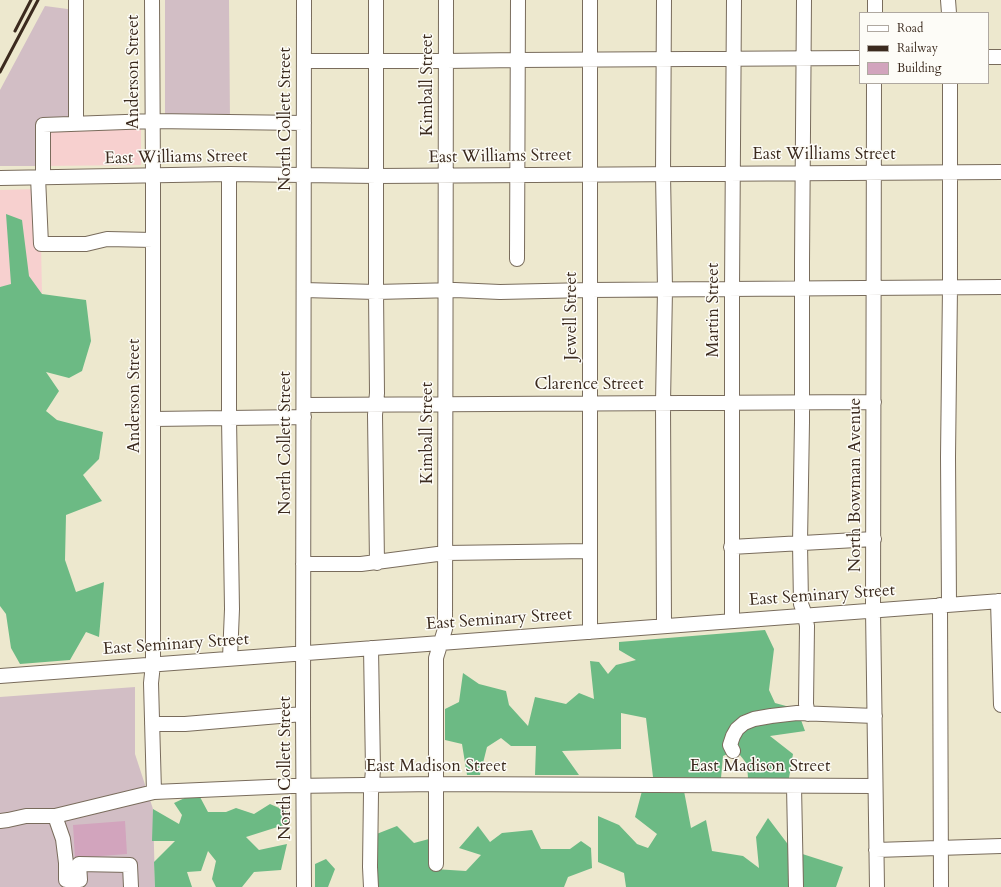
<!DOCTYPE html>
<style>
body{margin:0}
#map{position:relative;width:1001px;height:887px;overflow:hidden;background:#ede8ce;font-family:Cardo,serif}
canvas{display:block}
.legend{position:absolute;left:859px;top:12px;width:130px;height:72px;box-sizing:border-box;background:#fdfcf7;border:1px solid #afa8a0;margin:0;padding:5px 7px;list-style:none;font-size:12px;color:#3b2a1e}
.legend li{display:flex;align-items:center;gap:8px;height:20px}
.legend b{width:20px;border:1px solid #afa8a0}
</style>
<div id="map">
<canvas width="1001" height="887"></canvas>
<ul class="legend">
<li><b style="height:5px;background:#fff"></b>Road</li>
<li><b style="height:5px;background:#3b2a1e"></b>Railway</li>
<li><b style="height:11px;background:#d2a4bd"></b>Building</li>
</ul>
</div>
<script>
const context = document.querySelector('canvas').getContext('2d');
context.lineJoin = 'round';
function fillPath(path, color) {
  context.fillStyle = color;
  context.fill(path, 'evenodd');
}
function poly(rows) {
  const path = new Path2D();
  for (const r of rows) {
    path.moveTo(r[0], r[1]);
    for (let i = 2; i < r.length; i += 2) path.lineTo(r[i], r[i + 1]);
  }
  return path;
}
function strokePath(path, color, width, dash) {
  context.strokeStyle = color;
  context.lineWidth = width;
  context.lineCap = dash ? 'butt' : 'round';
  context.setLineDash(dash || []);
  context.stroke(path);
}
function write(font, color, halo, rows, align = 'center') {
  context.font = font + ' Cardo,serif';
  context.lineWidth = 3;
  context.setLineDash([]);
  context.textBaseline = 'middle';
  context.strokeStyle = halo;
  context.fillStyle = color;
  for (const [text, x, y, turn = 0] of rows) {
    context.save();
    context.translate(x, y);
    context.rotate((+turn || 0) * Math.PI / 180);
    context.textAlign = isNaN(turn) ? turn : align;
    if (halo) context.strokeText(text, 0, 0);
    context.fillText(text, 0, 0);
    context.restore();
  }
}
fillPath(poly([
 [141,122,141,165,43,166,43,125],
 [38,189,41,244,42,294,11,285,0,287,0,190]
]), '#f7d0cf');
fillPath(poly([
 [165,0,229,0,230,122,165,121],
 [45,6,75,10,76,124,43,125,43,166,0,166,0,90],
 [135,687,135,754,153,809,155,887,0,887,0,697]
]), '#d2bec5');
fillPath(poly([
 [6,214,22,220,29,276,42,294,86,300,91,341,82,371,69,378,46,372,59,391,46,411,57,420,103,432,99,459,83,475,102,501,66,515,65,560,76,592,104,582,99,637,86,632,70,660,20,664,11,648,6,614,0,606,0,287,11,284],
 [765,630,774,649,769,690,775,703,797,709,805,731,770,736,793,754,789,778,748,778,747,764,736,750,723,756,721,778,653,777,646,718,621,713,621,749,562,751,579,775,535,775,536,746,511,746,501,738,487,747,480,775,467,775,462,744,445,740,445,709,459,702,463,673,479,684,506,691,509,705,528,726,535,697,566,704,579,693,594,699,590,661,599,662,608,674,616,665,636,660,619,650,619,642],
 [642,791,684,791,691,828,706,820,712,851,743,856,759,868,756,837,768,818,793,851,843,867,836,887,626,887,624,873,598,862,598,816,619,825,637,844,648,848,657,834,635,817],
 [189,796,200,797,208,812,226,812,236,808,254,814,270,804,286,811,287,824,246,837,259,850,287,844,281,870,254,872,242,887,216,887,212,879,216,861,208,851,201,871,187,872,192,887,155,887,154,862,175,841,152,841,153,809,179,824,182,815,174,803],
 [397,826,414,843,429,839,429,853,434,869,466,871,481,855,459,848,478,826,490,842,502,833,532,830,541,849,570,849,581,841,591,848,592,868,568,877,564,887,373,887,374,835],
 [326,859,335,869,328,887,315,887,315,864]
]), '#6cba84');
fillPath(poly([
 [125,821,127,854,75,858,73,825]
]), '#d2a4bd');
const minor = poly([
 [152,0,153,176,153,664,151,683,154,792],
 [304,0,303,714,304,887],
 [376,0,376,292,377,393,375,415,377,563],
 [664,0,663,174,665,289,663,403,664,626],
 [804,0,802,262,802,422,800,543,801,604,805,615,807,626,806,704,808,714],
 [948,0,949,13],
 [875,13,875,0],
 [988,57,1001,57],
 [304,61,446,61,518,60,860,58],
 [874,83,873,610,877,887],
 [76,124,76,0],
 [229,174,229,418,232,609,230,658],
 [38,177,41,244,86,244,107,239,153,240],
 [43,177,43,125,153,121,304,123],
 [0,178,229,174,377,176,1001,172],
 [517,259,518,0],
 [304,290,376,292,455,290,500,292,589,290,1001,287],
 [304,405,874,402],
 [153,419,304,417],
 [731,547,874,539],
 [303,564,361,564,445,553,590,551],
 [998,601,1001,705],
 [949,604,948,457,950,287,950,83],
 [940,605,941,887],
 [732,621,732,289,734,0],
 [590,632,590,0],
 [0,676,1001,601],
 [152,724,185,724,303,714],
 [733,751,730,745,733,736,737,729,744,723,754,719,771,716,797,713,875,716],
 [794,786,796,887],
 [55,816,63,839,66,863,66,880,80,880,79,864,130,865,131,887],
 [0,821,8,820,26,816,55,816,154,792,292,786,436,784,875,786],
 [876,850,1001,846],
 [436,864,436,658,445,629,446,0],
 [371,887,370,867,371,793,373,770,371,648]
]);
strokePath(minor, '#796c5c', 16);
strokePath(minor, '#fff', 14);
strokePath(poly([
 [15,31,31,0],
 [0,72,38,0]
]), '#3b2a1e', 3);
write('17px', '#3b2a1e', '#fdfcf7', [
 ["Anderson Street",134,72,-90],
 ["Kimball Street",428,85,-90],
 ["North Collett Street",286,119,-90],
 ["East Williams Street",824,155],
 ["East Williams Street",500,157,-1],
 ["East Williams Street",176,158,-1],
 ["Martin Street",714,310,-90],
 ["Jewell Street",572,316,-90],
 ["Clarence Street",589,385],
 ["Anderson Street",135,396,-90],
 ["Kimball Street",428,433,-90],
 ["North Collett Street",286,443,-90],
 ["North Bowman Avenue",856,485,-90],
 ["East Seminary Street",822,596,-4],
 ["East Seminary Street",499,620,-4],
 ["East Seminary Street",176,645,-4],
 ["East Madison Street",436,767],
 ["East Madison Street",760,767],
 ["North Collett Street",286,768,-90]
]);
</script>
